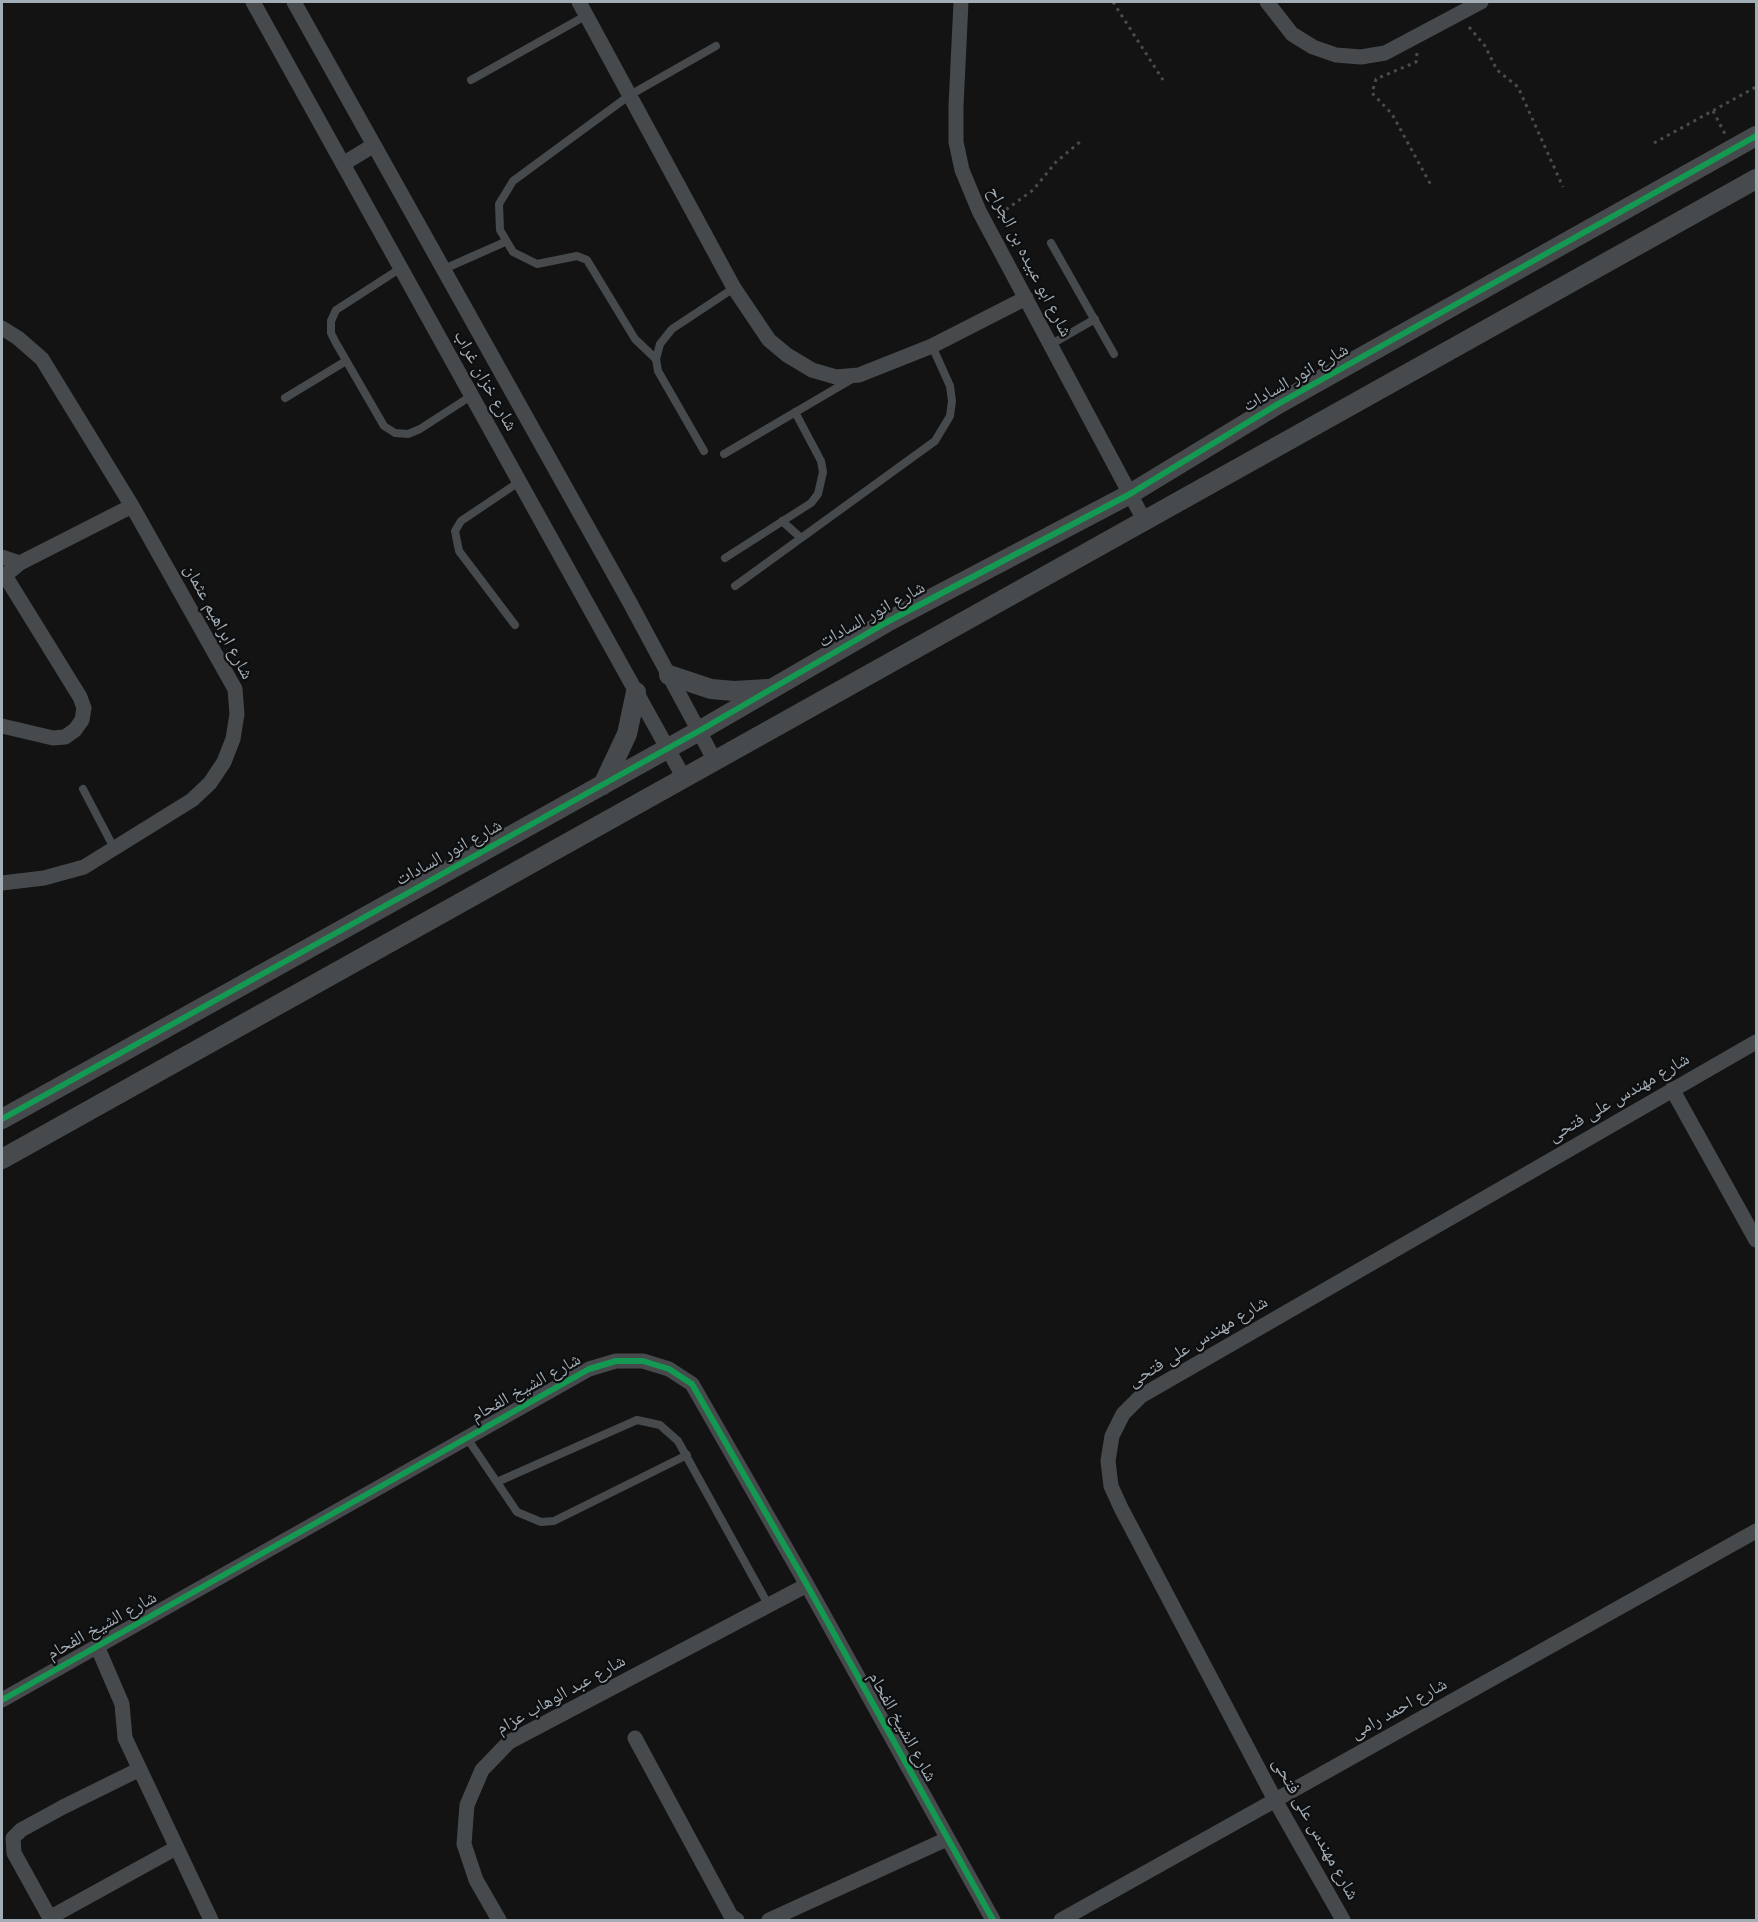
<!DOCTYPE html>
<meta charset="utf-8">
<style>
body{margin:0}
#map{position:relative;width:1758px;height:1922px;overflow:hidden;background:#131313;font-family:"Varela Round",sans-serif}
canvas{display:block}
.frame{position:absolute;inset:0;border:3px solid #a3adb5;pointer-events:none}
</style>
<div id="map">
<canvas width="1758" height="1922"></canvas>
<div class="frame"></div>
</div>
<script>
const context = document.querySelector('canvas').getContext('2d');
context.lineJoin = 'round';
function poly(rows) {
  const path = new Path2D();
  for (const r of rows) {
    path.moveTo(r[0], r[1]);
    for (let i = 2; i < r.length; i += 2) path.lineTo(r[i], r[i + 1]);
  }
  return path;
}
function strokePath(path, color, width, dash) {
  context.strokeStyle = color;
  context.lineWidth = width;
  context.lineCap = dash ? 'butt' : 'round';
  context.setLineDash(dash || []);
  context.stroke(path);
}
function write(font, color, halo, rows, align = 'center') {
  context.font = font + ' "Varela Round","Noto Naskh Arabic",sans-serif';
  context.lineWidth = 4.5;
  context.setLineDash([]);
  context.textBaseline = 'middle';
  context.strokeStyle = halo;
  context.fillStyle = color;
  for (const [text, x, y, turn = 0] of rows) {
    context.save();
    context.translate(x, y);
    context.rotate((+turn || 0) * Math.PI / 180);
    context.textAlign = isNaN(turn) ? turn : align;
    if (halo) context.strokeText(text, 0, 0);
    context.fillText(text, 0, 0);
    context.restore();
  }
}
strokePath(poly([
 [1113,2,1163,80],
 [1469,27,1485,46,1497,70,1518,87,1563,187],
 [1417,53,1416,62,1376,79,1372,93,1392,114,1432,187],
 [1713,111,1725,134],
 [1654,143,1756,87],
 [1000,214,1033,190,1056,162,1081,141]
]), '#494b4e', 3, [3, 4.5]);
strokePath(poly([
 [471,80,587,15],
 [1051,243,1114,354],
 [401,268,336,310,331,321,331,333,336,343,384,426,395,433,408,434,420,429,471,396],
 [444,269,505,242],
 [1050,345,1095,319],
 [656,359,635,339,587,260,577,256,537,264,513,252,500,230,499,204,513,181,630,95,716,46],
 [285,398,346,361],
 [704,451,658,371,656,359,660,344,672,329,734,288],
 [724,454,852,379],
 [782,521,801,538],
 [725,558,811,503,818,494,823,472,821,461,795,412],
 [735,586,935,441,950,416,952,401,950,386,932,346],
 [515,625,459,551,455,531,461,521,519,482],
 [83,789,114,848],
 [467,1438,517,1512,541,1522,554,1521,687,1455],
 [497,1482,637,1420,660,1425,678,1441,769,1606]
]), '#474a4c', 8);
strokePath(poly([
 [253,2,684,778],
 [294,2,629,601,715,761],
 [579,2,734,288,769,340,787,355,812,370,836,377,859,375,932,346,1026,298],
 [961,2,956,106,956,142,962,170,979,211,1144,520],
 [1267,2,1292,34,1313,47,1336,55,1361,57,1385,53,1481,2],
 [343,164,374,145],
 [2,328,18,338,42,359,132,506,235,689,237,714,233,739,224,762,210,783,192,800,84,867,44,878,2,883],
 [2,557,20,563],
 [2,578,20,563,132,506],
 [2,726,53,738,65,737,75,730,82,720,84,708,80,697,4,574],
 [1672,1089,1756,1240],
 [97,1646,122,1704,125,1738,211,1920],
 [2,1700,589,1369,616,1361,643,1361,669,1369,692,1384,807,1585,993,1920],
 [635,1738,731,1916,737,1920],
 [49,1918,176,1848],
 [51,1920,14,1853,13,1838,21,1830,63,1807,138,1770],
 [499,1920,476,1880,464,1844,467,1805,482,1770,509,1742,807,1585],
 [769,1920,947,1839],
 [1061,1920,1756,1531],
 [1343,1920,1275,1800,1121,1508,1111,1486,1108,1461,1112,1436,1123,1414,1141,1396,1756,1042]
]), '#474a4c', 15);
strokePath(poly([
 [669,675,711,689,734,691,768,689],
 [603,785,627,734,636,692],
 [2,1119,699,731,887,622,1130,494,1278,404,1756,136],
 [2,1159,1756,179]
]), '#474a4c', 20);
strokePath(poly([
 [2,1119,699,731,887,622,1130,494,1278,404,1756,136],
 [2,1700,589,1369,616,1361,643,1361,669,1369,692,1384,807,1585,993,1920]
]), '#139951', 6);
write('18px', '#a3adb5', '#0d0e0f', [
 ["شارع ابو عبيده بن الجراح",1029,262,63],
 ["شارع انور السادات",1296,378,-30],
 ["شارع خزان غراب",485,381,61],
 ["شارع انور السادات",872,615,-29],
 ["شارع ابراهيم عثمان",218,622,62],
 ["شارع انور السادات",449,853,-29],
 ["شارع مهندس على فتحى",1619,1098,-30],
 ["شارع مهندس على فتحى",1198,1342,-31],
 ["شارع الشيخ الفحام",526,1388,-29],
 ["شارع الشيخ الفحام",102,1626,-29],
 ["شارع عبد الوهاب عزام",561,1695,-29],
 ["شارع احمد رامى",1399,1709,-29],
 ["شارع الشيخ الفحام",902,1727,61],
 ["شارع مهندس على فتحى",1315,1829,61]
]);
</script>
